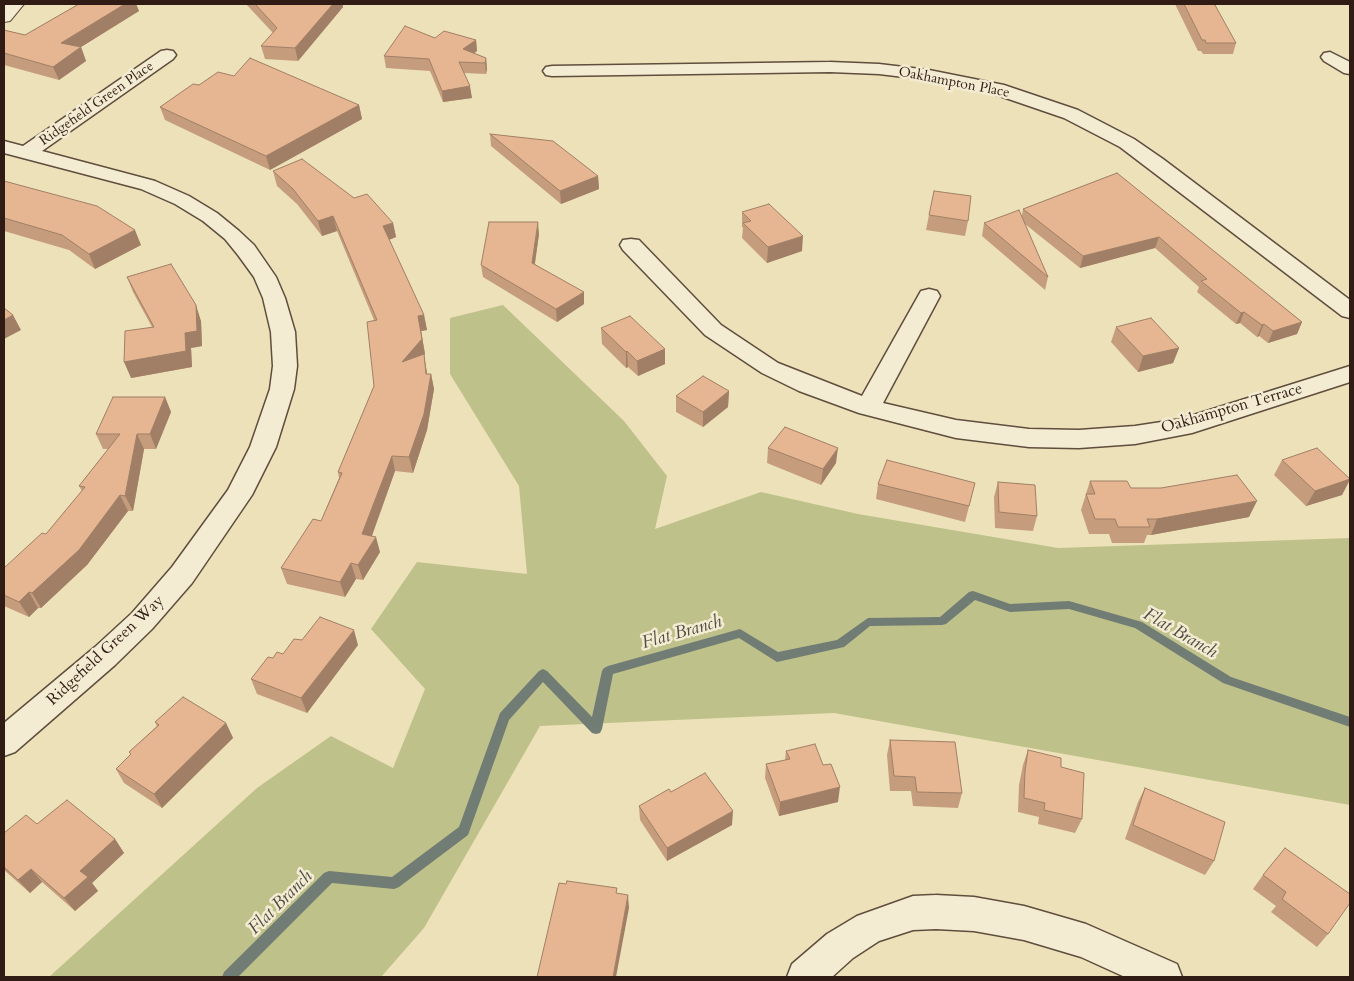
<!DOCTYPE html>
<style>
body{margin:0}
#map{position:relative;width:1354px;height:981px;overflow:hidden;background:#ede1b9;font-family:Cardo,serif}
canvas{display:block}
.frame{position:absolute;inset:0;border:5px solid #301c14;pointer-events:none}
</style>
<div id="map">
<canvas width="1354" height="981"></canvas>
<div class="frame"></div>
</div>
<script>
const context = document.querySelector('canvas').getContext('2d');
context.lineJoin = 'round';
function fillPath(path, color) {
  context.fillStyle = color;
  context.fill(path, 'evenodd');
}
function poly(rows) {
  const path = new Path2D();
  for (const r of rows) {
    path.moveTo(r[0], r[1]);
    for (let i = 2; i < r.length; i += 2) path.lineTo(r[i], r[i + 1]);
  }
  return path;
}
function strokePath(path, color, width, dash) {
  context.strokeStyle = color;
  context.lineWidth = width;
  context.lineCap = dash ? 'butt' : 'round';
  context.setLineDash(dash || []);
  context.stroke(path);
}
function write(font, color, halo, rows, align = 'center') {
  context.font = font + ' Cardo,serif';
  context.lineWidth = 5;
  context.setLineDash([]);
  context.textBaseline = 'middle';
  context.strokeStyle = halo;
  context.fillStyle = color;
  for (const [text, x, y, turn = 0] of rows) {
    context.save();
    context.translate(x, y);
    context.rotate((+turn || 0) * Math.PI / 180);
    context.textAlign = isNaN(turn) ? turn : align;
    if (halo) context.strokeText(text, 0, 0);
    context.fillText(text, 0, 0);
    context.restore();
  }
}
fillPath(poly([
 [503,305,624,421,667,476,655,529,761,492,858,514,1058,548,1350,538,1350,805,834,713,540,726,424,928,381,977,49,977,257,788,331,736,393,768,425,689,371,629,417,562,527,574,519,486,450,374,450,318]
]), '#bfc18a');
fillPath(poly([
 [973,591,1010,604,1069,601,1142,622,1231,677,1350,717,1350,727,1223,683,1135,628,1069,609,1010,612,975,600,946,624,942,625,870,626,844,647,777,662,739,638,613,674,602,729,600,733,596,734,592,733,543,682,509,720,468,835,399,887,394,889,332,883,238,977,222,977,224,972,324,873,329,871,392,877,459,827,500,713,539,671,543,669,547,671,592,717,602,671,604,668,608,666,740,629,778,652,837,640,868,618,940,617,969,592,973,591]
]), '#707c74');
const minor = poly([
 [167,50,173,51,176,55,173,59,42,151,155,181,189,196,217,213,239,231,254,245,276,277,285,298,295,332,297,366,294,389,276,447,252,495,192,583,152,629,115,665,15,752,4,756,4,723,95,647,132,613,172,567,228,490,250,447,270,389,273,366,271,332,263,298,254,277,238,255,225,239,203,221,175,204,141,189,4,153,4,141,23,146,161,51,167,50],
 [1330,52,1350,62,1350,74,1344,73,1324,61,1321,57,1324,53,1330,52],
 [830,62,879,64,929,70,1004,85,1078,110,1134,139,1163,159,1350,300,1350,318,1342,316,1120,147,1064,118,994,94,929,80,879,74,830,72,552,76,546,75,543,71,546,67,552,66,830,62],
 [631,239,639,240,721,325,778,363,862,396,921,291,929,289,937,291,940,296,883,403,956,420,1029,429,1079,430,1135,426,1181,419,1350,366,1350,382,1192,433,1135,444,1079,448,1029,447,956,438,859,413,799,391,762,373,705,335,623,250,620,245,623,240,631,239],
 [936,895,974,897,1024,906,1086,924,1177,964,1182,977,1125,977,1081,957,1024,940,974,931,936,929,913,930,879,941,853,958,832,977,787,977,792,964,827,934,857,916,913,896,936,895]
]);
const tertiary = poly([
 [6,4,24,4,10,21,4,22,4,6,6,4]
]);
strokePath(minor, '#5f4d3d', 3);
strokePath(tertiary, '#5f4d3d', 2);
fillPath(minor, '#f3ecd2');
fillPath(tertiary, '#f3ecd2');
fillPath(poly([
 [79,4,136,4,139,11,81,47,86,61,59,80,4,65,4,30,25,35],
 [246,4,343,4,343,7,298,61,265,59,261,46,273,33],
 [1175,4,1212,4,1236,43,1233,54,1203,54,1201,51,1198,51],
 [435,38,476,40,477,51,474,53,486,58,487,69,486,74,464,73,472,98,443,102,430,71,386,68,384,56],
 [234,76,359,105,362,119,270,170,165,120,160,107,199,85],
 [490,134,598,176,599,189,561,204,491,146],
 [273,171,354,198,393,223,396,237,389,240,424,315,427,330,421,331,425,354,424,355,427,374,431,374,434,389,427,430,413,473,395,471,372,536,380,552,363,580,356,579,345,597,287,584,281,568,321,521,339,478,338,472,374,386,374,320,337,231,322,236,297,204,277,186],
 [1117,173,1302,322,1297,334,1268,343,1259,336,1257,337,1240,323,1236,324,1197,292,1199,287,1155,248,1080,268,1025,224,1048,277,1045,290,982,236,984,223,1022,215,1023,209],
 [4,181,141,245,95,269,69,250,4,231],
 [742,212,802,251,767,263,742,238,743,228,742,227],
 [929,215,968,221,965,236,926,230],
 [539,234,535,264,584,304,557,322,483,277,481,265],
 [127,277,201,321,202,346,191,348,192,367,131,378,152,327,133,292],
 [1116,327,1179,348,1173,363,1138,372,1111,342],
 [601,328,665,349,665,364,638,376,628,367,626,368,602,344],
 [729,391,728,407,703,427,676,412,676,396],
 [165,397,171,412,156,449,144,449,133,511,128,511,87,565,41,608,38,608,29,617,4,606,4,568,46,534,82,491,79,486,108,449,103,449,96,434],
 [768,448,836,463,821,485,767,463],
 [1282,460,1350,479,1350,480,1342,495,1306,506,1274,475],
 [1090,481,1131,488,1249,517,1151,535,1147,535,1144,543,1112,543,1109,534,1089,534,1081,510],
 [998,482,1037,516,1033,531,995,528,994,497],
 [975,483,965,522,876,499,878,484],
 [302,640,358,645,307,713,257,694,251,679,273,658,283,654],
 [155,722,226,723,233,738,162,808,124,783,116,769,131,755,129,752,157,726],
 [890,740,962,793,958,808,913,806,911,791,890,791,887,755],
 [1028,750,1082,819,1075,833,1038,824,1039,817,1018,812,1019,785,1023,765],
 [786,751,823,765,838,802,779,816,765,778,766,764,785,760],
 [1145,788,1214,861,1205,875,1125,839,1138,802],
 [671,792,732,825,667,861,640,820,639,806],
 [37,824,115,839,124,853,92,883,98,891,75,911,42,882,30,893,4,870,4,833],
 [1263,875,1350,894,1328,934,1317,947,1271,912,1276,906,1253,889]
]), '#c59d7d');
fillPath(poly([
 [125,4,136,4,139,11,81,47,86,61,59,80,53,67,61,43],
 [333,4,343,4,343,7,298,61,295,48],
 [476,40,477,51,465,60,463,49],
 [486,58,487,69,486,74,485,63],
 [470,86,472,98,443,102,442,91],
 [359,105,362,119,270,170,266,156],
 [598,176,599,189,561,204,560,191],
 [333,216,337,231,322,236,318,221],
 [538,222,539,234,533,275,532,263],
 [393,223,396,237,386,241,383,226],
 [135,230,141,245,95,269,89,254],
 [803,236,802,251,767,263,768,247],
 [1159,237,1155,248,1080,268,1083,256],
 [584,292,584,304,557,322,556,309],
 [196,305,201,321,202,346,191,348,192,367,131,378,124,362,185,333],
 [1244,312,1240,323,1236,324,1241,313],
 [13,315,21,330,4,339,4,320],
 [424,315,427,330,421,331,425,354,424,355,429,385,431,374,434,389,427,430,413,473,409,457,402,362,418,316],
 [1302,322,1297,334,1268,343,1273,331],
 [1264,324,1259,336,1257,337,1262,325],
 [1179,348,1173,363,1138,372,1143,356],
 [665,349,665,364,638,376,637,361],
 [627,351,628,367,626,368,626,352],
 [729,391,728,407,703,427,703,412],
 [165,397,171,412,156,449,150,434],
 [137,434,144,449,133,511,125,496],
 [838,448,836,463,821,485,823,469],
 [392,456,395,471,367,549,362,534],
 [1350,479,1342,495,1306,506,1315,491],
 [120,495,128,511,87,565,41,608,32,593],
 [1257,501,1249,517,1151,535,1157,519],
 [376,537,380,552,363,580,358,565],
 [351,563,356,579,345,597,340,582],
 [29,592,38,608,29,617,19,602],
 [354,630,358,645,307,713,301,698],
 [226,723,233,738,162,808,154,794],
 [840,787,838,802,779,816,780,802],
 [733,811,732,825,667,861,667,848],
 [115,839,124,853,92,883,98,891,75,911,64,898,80,871],
 [31,869,42,882,30,893,18,880],
 [628,895,629,908,616,977,613,977]
]), '#a07f66');
const building = poly([
 [79,4,125,4,61,43,81,47,53,67,4,53,4,30,25,35,79,4],
 [255,4,333,4,295,48,261,46,277,28,255,4],
 [1184,4,1212,4,1215,5,1236,43,1206,43,1205,40,1202,40,1184,4],
 [405,26,435,38,444,31,476,40,463,49,486,58,485,63,459,62,470,86,442,91,429,59,384,56,405,26],
 [250,58,359,105,266,156,160,107,193,84,199,85,218,72,234,76,250,58],
 [490,134,553,141,598,176,560,191,490,134],
 [302,159,354,198,367,194,393,223,383,226,424,315,418,316,422,339,402,362,424,354,426,374,431,374,424,414,409,457,392,456,362,534,376,537,358,565,351,563,340,582,281,568,313,519,321,521,342,473,338,472,374,386,367,322,377,320,333,216,318,221,293,189,273,171,302,159],
 [1117,173,1302,322,1273,331,1264,324,1262,325,1244,312,1241,313,1201,281,1207,279,1159,237,1083,256,1023,209,1117,173],
 [4,181,97,206,135,230,89,254,62,235,4,218,4,181],
 [934,191,971,196,968,221,929,215,934,191],
 [769,204,803,236,768,247,743,223,751,221,742,212,769,204],
 [1019,210,1048,277,984,223,1019,210],
 [489,222,538,222,532,263,584,292,556,309,481,265,489,222],
 [171,264,196,305,197,331,185,333,186,351,124,362,125,331,154,327,127,277,171,264],
 [4,308,13,315,4,320,4,308],
 [630,316,665,349,637,361,627,351,626,352,601,328,630,316],
 [1151,318,1179,348,1143,356,1116,327,1151,318],
 [703,376,729,391,703,412,676,396,703,376],
 [113,397,165,397,150,434,137,434,125,496,120,495,79,550,32,593,29,592,19,602,4,595,4,568,42,533,46,534,85,487,79,486,120,434,96,434,113,397],
 [785,427,838,448,823,469,768,448,785,427],
 [1317,448,1350,479,1315,491,1282,460,1317,448],
 [887,460,975,483,969,506,878,484,887,460],
 [1237,475,1257,501,1157,519,1147,519,1150,527,1118,527,1115,519,1095,519,1086,494,1095,494,1090,481,1127,481,1131,488,1161,488,1237,475],
 [998,482,1035,485,1037,516,999,512,998,482],
 [320,617,354,630,301,698,251,679,268,657,273,658,277,652,283,654,294,639,302,640,320,617],
 [183,697,226,723,154,794,116,769,131,754,129,752,159,725,155,722,183,697],
 [890,740,955,742,962,793,917,792,915,777,894,776,890,740],
 [815,744,823,765,831,764,840,787,780,802,766,764,790,759,786,751,815,744],
 [1028,750,1061,758,1061,767,1084,773,1082,819,1044,810,1045,803,1024,798,1025,771,1028,750],
 [705,773,733,811,667,848,639,806,669,789,671,792,705,773],
 [1145,788,1225,822,1214,861,1133,825,1145,788],
 [67,800,115,839,80,871,88,877,64,898,31,869,18,880,4,867,4,833,26,815,37,824,67,800],
 [1285,848,1350,894,1350,903,1328,934,1282,899,1286,892,1263,875,1285,848],
 [567,881,617,888,616,893,628,895,613,977,537,977,559,883,566,884,567,881]
]);
fillPath(building, '#e5b691');
strokePath(building, '#a07f66', 1);
write('14px', '#301c14', '#f3ecd2', [
 ["Oakhampton Place",954,83,11],
 ["Ridgefield Green Place",97,104,-35]
]);
write('16px', '#301c14', '#f3ecd2', [
 ["Oakhampton Terrace",1232,409,-16],
 ["Ridgefield Green Way",106,651,-43]
]);
write('italic 18px', '#504c44', '#f3ecd2', [
 ["Flat Branch",682,633,-16],
 ["Flat Branch",1180,634,30],
 ["Flat Branch",281,903,-45]
]);
</script>
